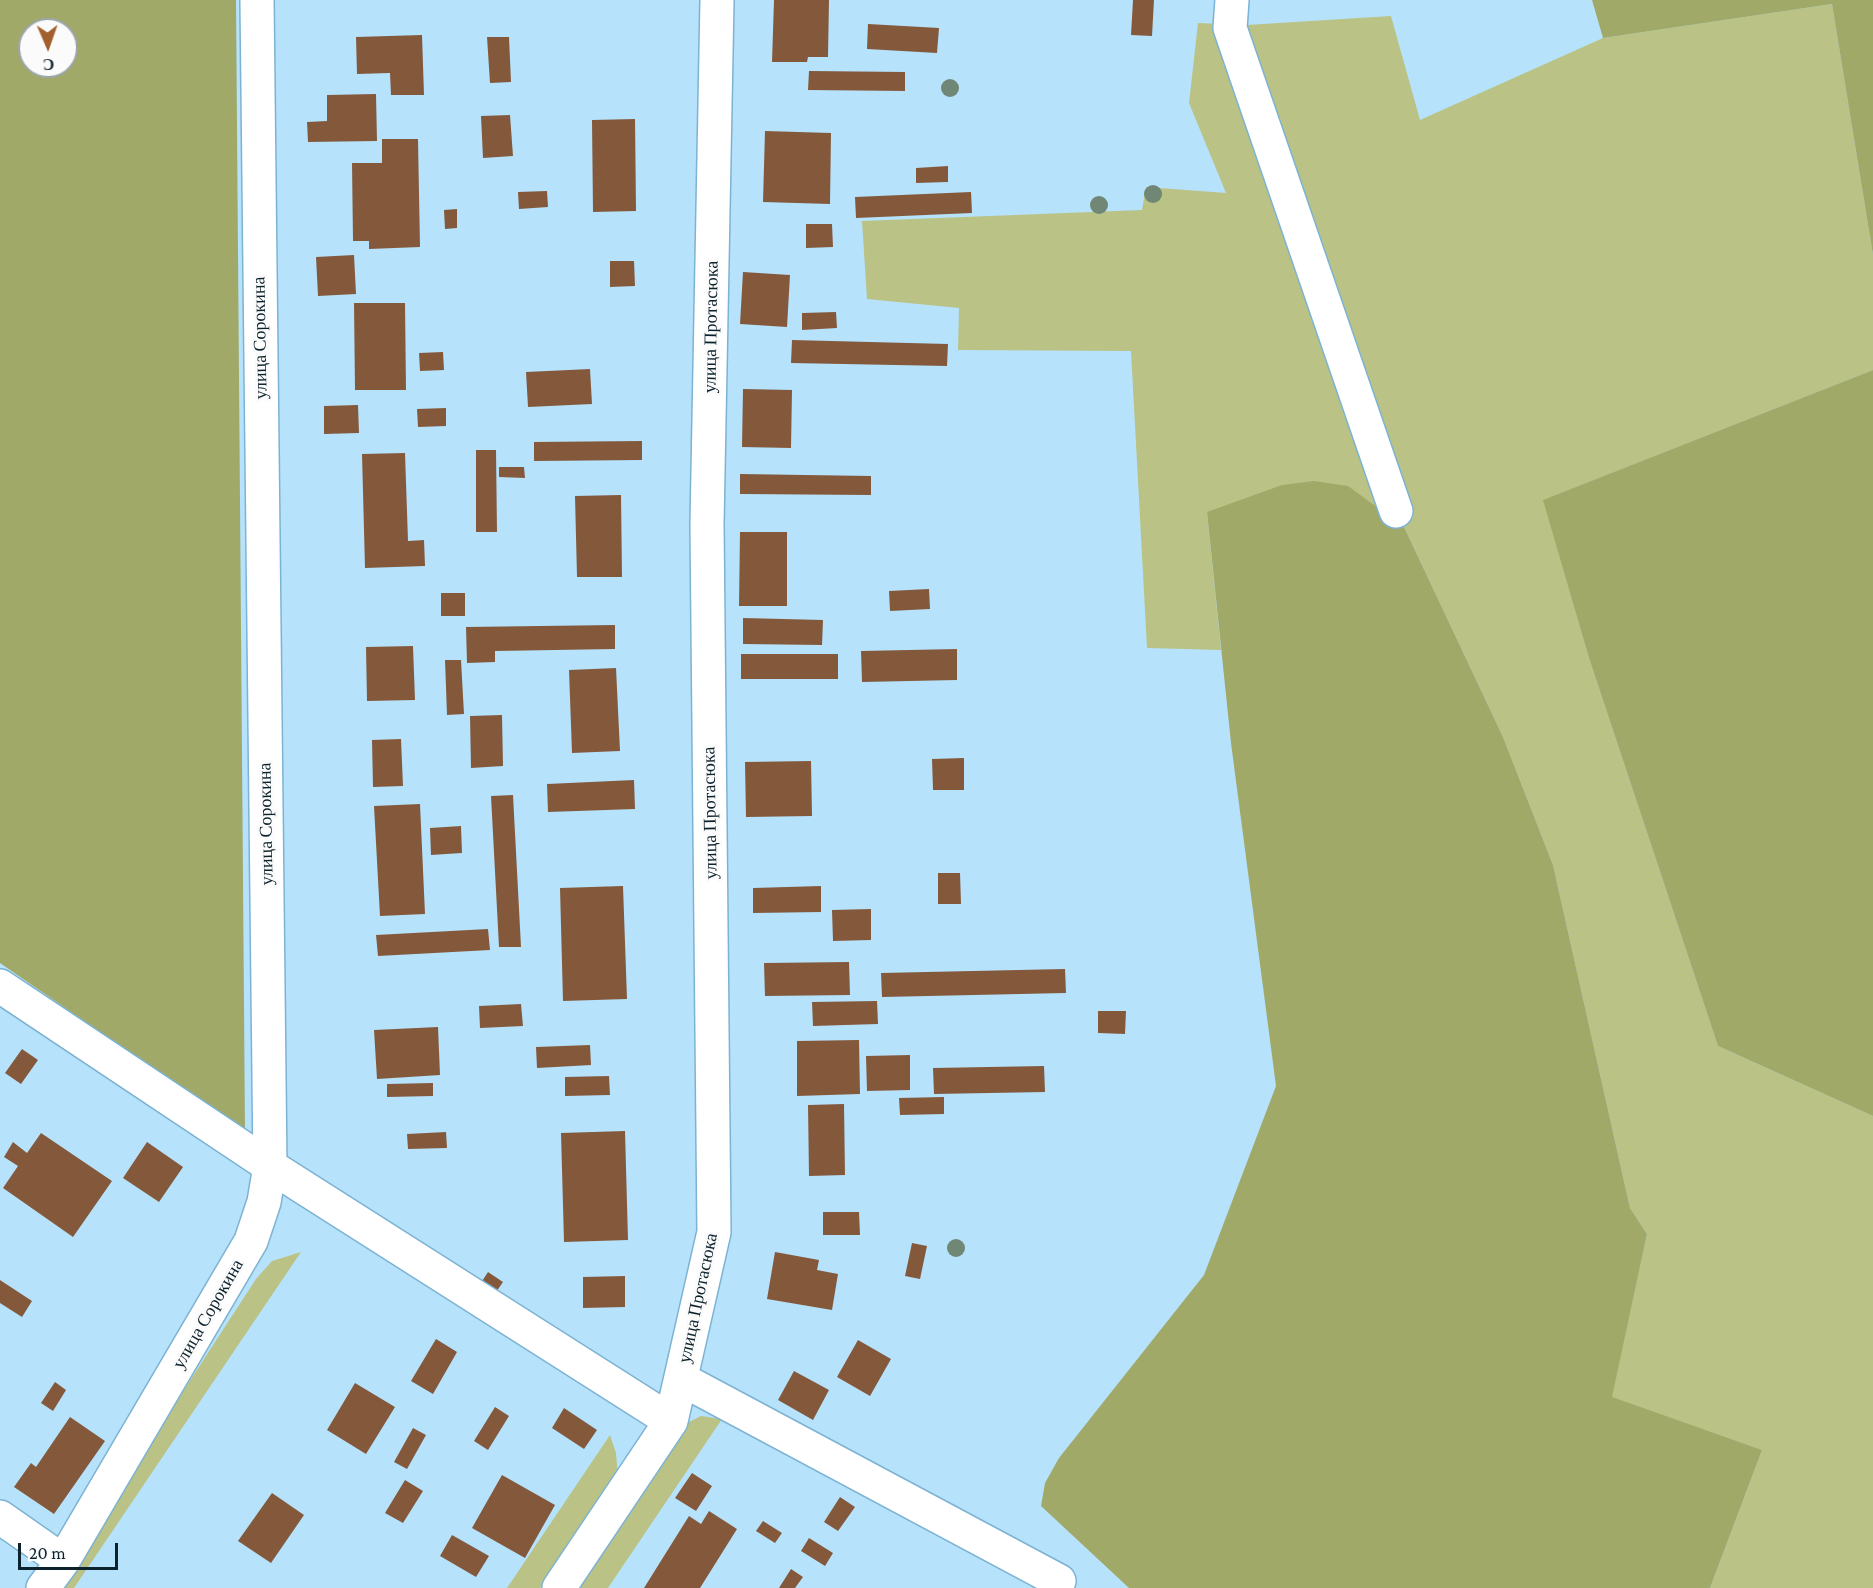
<!DOCTYPE html>
<meta charset="utf-8">
<style>
body{margin:0}
#map{position:relative;width:1873px;height:1588px;overflow:hidden;background:#b6e2fc;font-family:"Crimson Pro",serif}
canvas{display:block}
.north{position:absolute;left:18px;top:18px;width:60px;height:60px;box-sizing:border-box;background:#fbfbfb;border:2px solid #9ba4a9;border-radius:50%;rotate:178deg;font-size:16px;font-weight:700;line-height:24px;text-align:center;color:#0c222d}
.north::after{content:'';display:block;margin:auto;width:21px;height:27px;background:#a3602f;clip-path:polygon(50% 0,100% 100%,50% 72%,0 100%)}
.scale{position:absolute;left:18px;top:1543px;width:100px;height:27px;box-sizing:border-box;border:3px solid #0c222d;border-top:0;padding-left:8px;font-size:18px;line-height:21px;white-space:nowrap;color:#0c222d;-webkit-text-stroke:4px #fbfbfb;paint-order:stroke}
</style>
<div id="map">
<canvas width="1873" height="1588"></canvas>
<div class="north">С</div>
<div class="scale">20 m</div>
</div>
<script>
const context = document.querySelector('canvas').getContext('2d');
context.lineJoin = 'round';
function fillPath(path, color) {
  context.fillStyle = color;
  context.fill(path, 'evenodd');
}
function poly(rows) {
  const path = new Path2D();
  for (const r of rows) {
    path.moveTo(r[0], r[1]);
    for (let i = 2; i < r.length; i += 2) path.lineTo(r[i], r[i + 1]);
  }
  return path;
}
function strokePath(path, color, width, dash) {
  context.strokeStyle = color;
  context.lineWidth = width;
  context.lineCap = dash ? 'butt' : 'round';
  context.setLineDash(dash || []);
  context.stroke(path);
}
function write(font, color, halo, rows, align = 'center') {
  context.font = font + ' "Crimson Pro",serif';
  context.lineWidth = 6;
  context.setLineDash([]);
  context.textBaseline = 'middle';
  context.strokeStyle = halo;
  context.fillStyle = color;
  for (const [text, x, y, turn = 0] of rows) {
    context.save();
    context.translate(x, y);
    context.rotate((+turn || 0) * Math.PI / 180);
    context.textAlign = isNaN(turn) ? turn : align;
    if (halo) context.strokeText(text, 0, 0);
    context.fillText(text, 0, 0);
    context.restore();
  }
}
fillPath(poly([
 [1832,4,1873,255,1873,370,1544,500,1589,658,1718,1046,1873,1116,1873,1588,1710,1588,1762,1450,1611,1398,1647,1234,1630,1208,1553,865,1503,737,1404,527,1207,512,1221,650,1147,648,1131,351,958,350,959,308,867,299,862,221,1142,210,1146,187,1226,193,1189,103,1198,23,1247,25,1391,16,1420,120,1603,38],
 [301,1252,74,1588,55,1588,256,1279,272,1261],
 [701,1416,722,1419,608,1588,575,1588,681,1426],
 [610,1435,616,1453,618,1477,540,1588,507,1588]
]), '#bac385');
fillPath(poly([
 [0,0,236,0,245,1132,0,963],
 [30,30,66,30,66,66,30,66],
 [1592,0,1873,0,1873,255,1832,4,1603,38],
 [1873,370,1873,1116,1718,1046,1589,658,1543,500],
 [1314,481,1348,486,1404,527,1503,737,1553,865,1630,1208,1647,1234,1612,1397,1762,1450,1710,1588,1129,1588,1041,1506,1045,1483,1059,1458,1204,1275,1276,1086,1231,743,1207,512,1282,485]
]), '#a1a969');
fillPath(poly([
 [774,0,829,0,828,57,808,57,807,62,772,62],
 [1133,0,1154,0,1152,36,1131,35],
 [868,24,939,28,937,53,867,49],
 [422,35,424,95,391,95,390,73,357,74,356,37],
 [487,37,509,37,511,82,490,83],
 [809,71,905,72,905,91,808,90],
 [376,94,377,141,308,142,307,122,327,121,327,95],
 [510,115,513,156,483,158,481,116],
 [635,119,636,211,593,212,592,120],
 [765,131,831,133,830,204,763,202],
 [382,139,418,139,420,247,369,249,369,241,353,241,352,163,382,163],
 [948,166,948,182,916,183,916,168],
 [547,191,548,207,519,209,518,192],
 [971,192,972,213,856,218,855,197],
 [457,209,457,228,445,229,444,210],
 [806,224,832,224,833,247,806,248],
 [354,255,356,294,318,296,316,257],
 [610,261,634,261,635,286,610,287],
 [743,272,790,275,787,327,740,324],
 [354,303,405,303,406,390,355,390],
 [836,312,837,328,802,330,802,313],
 [792,340,948,344,947,366,791,363],
 [443,352,444,370,420,371,419,353],
 [590,369,592,404,528,407,526,372],
 [743,389,792,390,791,448,742,447],
 [358,405,359,433,324,434,324,406],
 [446,408,446,426,418,427,417,409],
 [642,441,642,460,534,461,534,442],
 [476,450,496,450,497,532,476,532],
 [405,453,408,541,424,540,425,566,365,568,362,454],
 [499,467,524,467,525,478,499,477],
 [740,474,871,476,871,495,740,494],
 [621,495,622,577,577,577,575,496],
 [740,532,787,532,787,606,739,606],
 [929,589,930,609,890,611,889,591],
 [441,593,465,593,465,616,441,616],
 [743,618,823,620,822,645,743,644],
 [615,625,615,649,495,651,495,662,467,663,466,627],
 [413,646,415,700,367,701,366,647],
 [957,649,957,680,862,682,861,651],
 [741,654,838,654,838,679,741,679],
 [445,660,461,660,464,714,447,715],
 [616,668,620,751,572,753,569,670],
 [502,715,503,766,471,768,470,716],
 [401,739,403,786,373,787,372,740],
 [964,758,964,790,933,790,932,759],
 [811,761,812,816,746,817,745,762],
 [634,780,635,809,548,812,547,784],
 [513,795,521,947,499,947,491,796],
 [420,804,425,914,380,916,374,806],
 [461,826,462,853,431,855,430,828],
 [938,873,960,873,961,904,938,904],
 [623,886,627,999,563,1001,560,888],
 [821,886,821,912,753,913,753,888],
 [871,909,871,940,833,941,832,910],
 [488,929,490,950,378,956,376,935],
 [849,962,850,995,765,996,764,963],
 [1065,969,1066,993,882,997,881,973],
 [877,1001,878,1024,813,1026,812,1002],
 [521,1004,523,1026,480,1028,479,1006],
 [1098,1011,1126,1011,1125,1034,1098,1033],
 [438,1027,440,1075,377,1079,374,1030],
 [859,1040,860,1094,797,1096,797,1041],
 [590,1045,591,1065,537,1068,536,1047],
 [22,1049,38,1060,21,1084,5,1073],
 [910,1055,910,1090,867,1091,866,1056],
 [1044,1066,1045,1092,934,1094,933,1068],
 [609,1076,610,1095,565,1096,565,1077],
 [433,1083,433,1096,387,1097,387,1084],
 [944,1097,944,1114,900,1115,899,1098],
 [844,1104,845,1175,809,1176,808,1105],
 [625,1131,628,1240,564,1242,561,1133],
 [446,1132,447,1148,408,1149,407,1134],
 [41,1133,112,1181,73,1237,3,1188,18,1166,4,1157,13,1142,27,1153],
 [147,1142,183,1167,159,1202,123,1178],
 [823,1212,859,1212,860,1235,823,1235],
 [912,1243,927,1246,920,1279,905,1276],
 [775,1252,819,1260,817,1270,838,1274,832,1310,767,1299],
 [488,1272,503,1282,492,1298,477,1289],
 [625,1276,625,1307,583,1308,583,1277],
 [0,1280,32,1301,22,1317,0,1303],
 [436,1339,457,1352,433,1394,411,1381],
 [858,1340,891,1359,870,1396,837,1377],
 [794,1371,829,1390,813,1420,778,1400],
 [55,1382,66,1390,53,1411,41,1403],
 [355,1383,395,1407,366,1454,327,1430],
 [495,1407,509,1416,488,1450,474,1441],
 [564,1408,597,1430,584,1449,552,1428],
 [70,1417,105,1441,54,1514,14,1487,31,1463,36,1467],
 [413,1428,426,1435,407,1469,394,1462],
 [692,1473,712,1486,696,1511,675,1498],
 [502,1475,555,1505,525,1558,472,1528],
 [405,1480,423,1491,403,1523,385,1513],
 [272,1493,304,1515,271,1563,238,1541],
 [840,1497,855,1507,838,1531,824,1522],
 [709,1511,737,1529,700,1588,644,1588,689,1516,701,1524],
 [763,1521,782,1533,775,1543,756,1531],
 [452,1535,489,1556,476,1577,440,1556],
 [809,1538,833,1553,825,1566,801,1551],
 [791,1569,803,1577,795,1588,779,1588]
]), '#84593b');
const minor = poly([
 [1232,0,1230,28,1396,511],
 [0,986,270,1166,671,1421],
 [681,1379,1059,1581,1055,1588],
 [0,1517,63,1561],
 [43,1588,63,1561,251,1241,264,1202,270,1166,257,0],
 [559,1588,671,1421,714,1232,707,524,717,0]
]);
strokePath(minor, '#7db3d2', 36);
strokePath(minor, '#fff', 33);
context.fillStyle = '#708776';
for (const [x, y] of [
 [950,88],
 [1153,194],
 [1099,205],
 [956,1248]
]) {
  context.beginPath();
  context.arc(x, y, 9, 0, 2 * Math.PI);
  context.fill();
}
write('18px', '#0c222d', '#fbfbfb', [
 ["улица Протасюка",711,327,-89],
 ["улица Сорокина",260,338,-91],
 ["улица Протасюка",710,813,-91],
 ["улица Сорокина",266,824,-91],
 ["улица Протасюка",698,1298,-78],
 ["улица Сорокина",208,1314,-60]
]);
</script>
